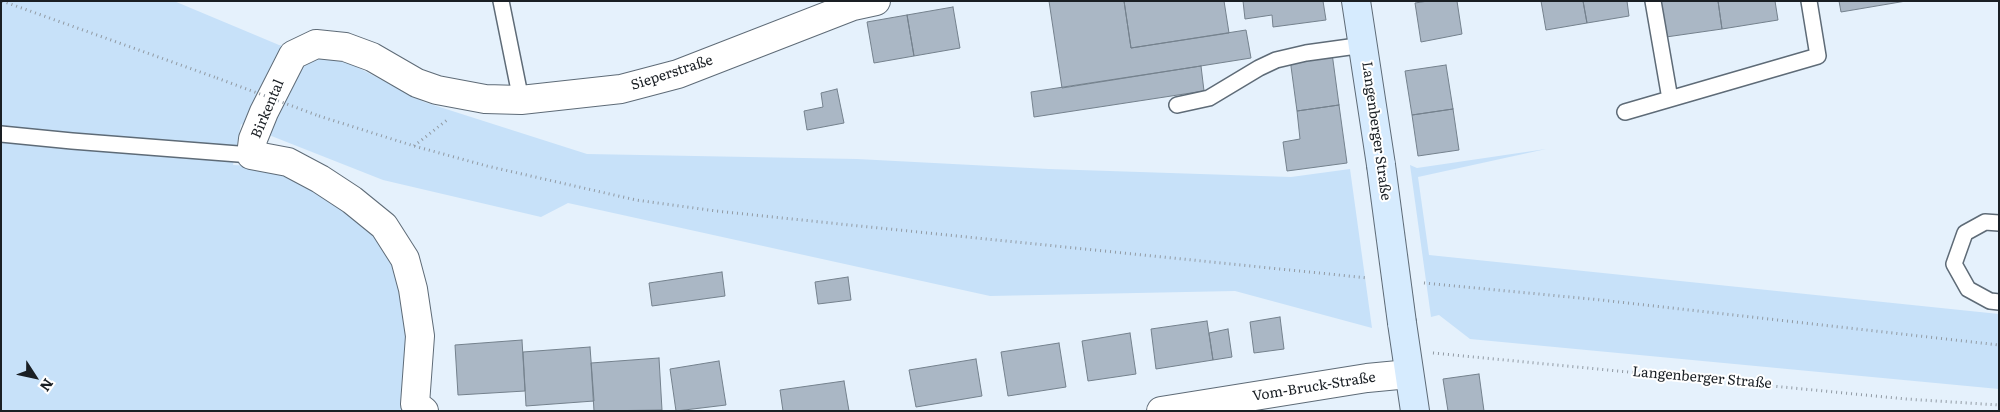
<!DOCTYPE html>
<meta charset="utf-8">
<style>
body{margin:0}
#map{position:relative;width:2000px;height:412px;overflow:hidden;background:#e5f1fc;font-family:Literata,serif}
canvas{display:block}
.frame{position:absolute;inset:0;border:2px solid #1a1f24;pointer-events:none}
.north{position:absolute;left:10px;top:352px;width:50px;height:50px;-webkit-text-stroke:4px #fff;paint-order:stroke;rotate:125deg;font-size:14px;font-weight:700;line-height:20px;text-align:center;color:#1a1f24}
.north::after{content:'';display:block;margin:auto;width:18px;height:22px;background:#1a1f24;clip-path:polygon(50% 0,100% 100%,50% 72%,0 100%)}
</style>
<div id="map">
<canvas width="2000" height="412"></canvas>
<div class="frame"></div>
<div class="north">N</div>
</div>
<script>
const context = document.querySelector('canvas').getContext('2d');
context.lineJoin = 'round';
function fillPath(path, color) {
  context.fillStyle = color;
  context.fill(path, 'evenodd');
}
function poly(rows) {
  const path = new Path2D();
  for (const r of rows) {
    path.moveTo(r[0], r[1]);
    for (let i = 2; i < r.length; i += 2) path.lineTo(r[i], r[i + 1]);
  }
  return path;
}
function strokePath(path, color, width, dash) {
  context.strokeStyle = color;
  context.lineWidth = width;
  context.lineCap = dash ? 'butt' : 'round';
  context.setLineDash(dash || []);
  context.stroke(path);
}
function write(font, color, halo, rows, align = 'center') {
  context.font = font + ' Literata,serif';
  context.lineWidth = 4;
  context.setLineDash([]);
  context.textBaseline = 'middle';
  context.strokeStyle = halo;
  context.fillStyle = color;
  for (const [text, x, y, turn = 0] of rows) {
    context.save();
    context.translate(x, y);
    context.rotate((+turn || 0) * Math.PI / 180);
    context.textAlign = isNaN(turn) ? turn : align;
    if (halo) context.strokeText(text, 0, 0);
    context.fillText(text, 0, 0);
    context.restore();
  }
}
fillPath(poly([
 [1,1,174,1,279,45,332,54,424,102,587,154,857,159,1049,169,1291,177,1350,169,1372,328,1235,291,990,296,568,203,541,217,383,180,241,124,233,165,272,167,317,187,378,232,398,265,409,334,402,411,1,411],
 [1546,149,1418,177,1429,255,1999,314,1999,389,1470,339,1439,315,1431,317,1410,165,1417,168]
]), '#c7e1f9');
const building = poly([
 [1049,1,1124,1,1131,48,1246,30,1251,58,1062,88,1049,1],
 [1124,1,1224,1,1229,33,1131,48,1124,1],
 [1243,1,1323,1,1326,20,1273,27,1272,15,1245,19,1243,1],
 [1428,1,1457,1,1462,34,1421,42,1415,3,1428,1],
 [1541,1,1583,1,1587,23,1546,30,1541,1],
 [1583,1,1627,1,1629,16,1587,23,1583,1],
 [1661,1,1718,1,1722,29,1666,37,1661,1],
 [1718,1,1775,1,1778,20,1722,29,1718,1],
 [1839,1,1906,1,1841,12,1839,1],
 [953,7,960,48,914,56,907,15,953,7],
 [907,15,914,56,874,63,867,22,907,15],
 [1332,53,1339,105,1297,111,1290,59,1332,53],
 [1446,65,1453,109,1412,115,1405,71,1446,65],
 [1201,66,1204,91,1034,117,1031,92,1201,66],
 [837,89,844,123,807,130,804,111,823,107,821,93,837,89],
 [1339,105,1347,163,1287,171,1283,142,1300,139,1297,111,1339,105],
 [1453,109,1459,150,1418,156,1412,115,1453,109],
 [722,272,725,296,652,306,649,283,722,272],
 [848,277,851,300,818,304,815,282,848,277],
 [1280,317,1284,349,1254,353,1250,322,1280,317],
 [1207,321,1213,360,1156,369,1151,329,1207,321],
 [1228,329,1232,357,1213,360,1209,333,1228,329],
 [1130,333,1136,374,1088,381,1082,341,1130,333],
 [522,340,525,391,458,395,455,345,522,340],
 [1059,343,1066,387,1008,396,1001,352,1059,343],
 [590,347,594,401,526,406,523,352,590,347],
 [659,358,662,410,594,411,591,363,659,358],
 [976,359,982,396,916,407,909,370,976,359],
 [719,361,726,405,676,411,670,369,719,361],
 [1479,374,1484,411,1448,411,1443,379,1479,374],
 [844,381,849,411,783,411,780,390,844,381]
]);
fillPath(building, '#aab7c5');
strokePath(building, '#74818d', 1);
const service = poly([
 [501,1,521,100],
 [1653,1,1670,99],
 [1177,105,1209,98,1259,68,1276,60,1306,53,1364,45],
 [1625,112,1818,56,1809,1],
 [1,134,72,141,251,155],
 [1999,223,1985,222,1965,233,1954,264,1968,289,1990,301,1999,302]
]);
const minor = poly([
 [424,411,415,404,420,336,413,289,405,259,384,226,352,200,320,179,288,162,251,155,253,139,264,112,293,55,316,44,345,47,372,57,417,83,437,90,485,99,521,100,621,89,678,74,853,6,876,1],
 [1161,411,1367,378,1409,374]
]);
const secondary = poly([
 [1356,1,1381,165],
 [1402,323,1415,411]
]);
strokePath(service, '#5e6b77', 18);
strokePath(minor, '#5e6b77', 30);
strokePath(secondary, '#5e6b77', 30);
strokePath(poly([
 [2,1,217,78],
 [319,116,414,146,487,166,636,200,716,211,840,224,1368,278],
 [414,146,447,120],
 [1424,283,1601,300,1999,345],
 [1433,353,1906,399,1999,405]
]), '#919aa3', 3, [1, 4]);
strokePath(service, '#fff', 15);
strokePath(minor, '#fff', 28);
strokePath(secondary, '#d6ebfe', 28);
const secondaryBridge = poly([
 [1381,165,1402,323]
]);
strokePath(secondaryBridge, '#5e6b77', 30, []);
strokePath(poly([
 [217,78,319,116]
]), '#919aa3', 3, [1, 4]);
strokePath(secondaryBridge, '#d6ebfe', 28);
write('14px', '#1a1f24', '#fff', [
 ["Sieperstraße",672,73,-18],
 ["Birkental",268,109,-67],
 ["Langenberger Straße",1376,131,82],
 ["Langenberger Straße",1702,378,5],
 ["Vom-Bruck-Straße",1314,387,-9]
]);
</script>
